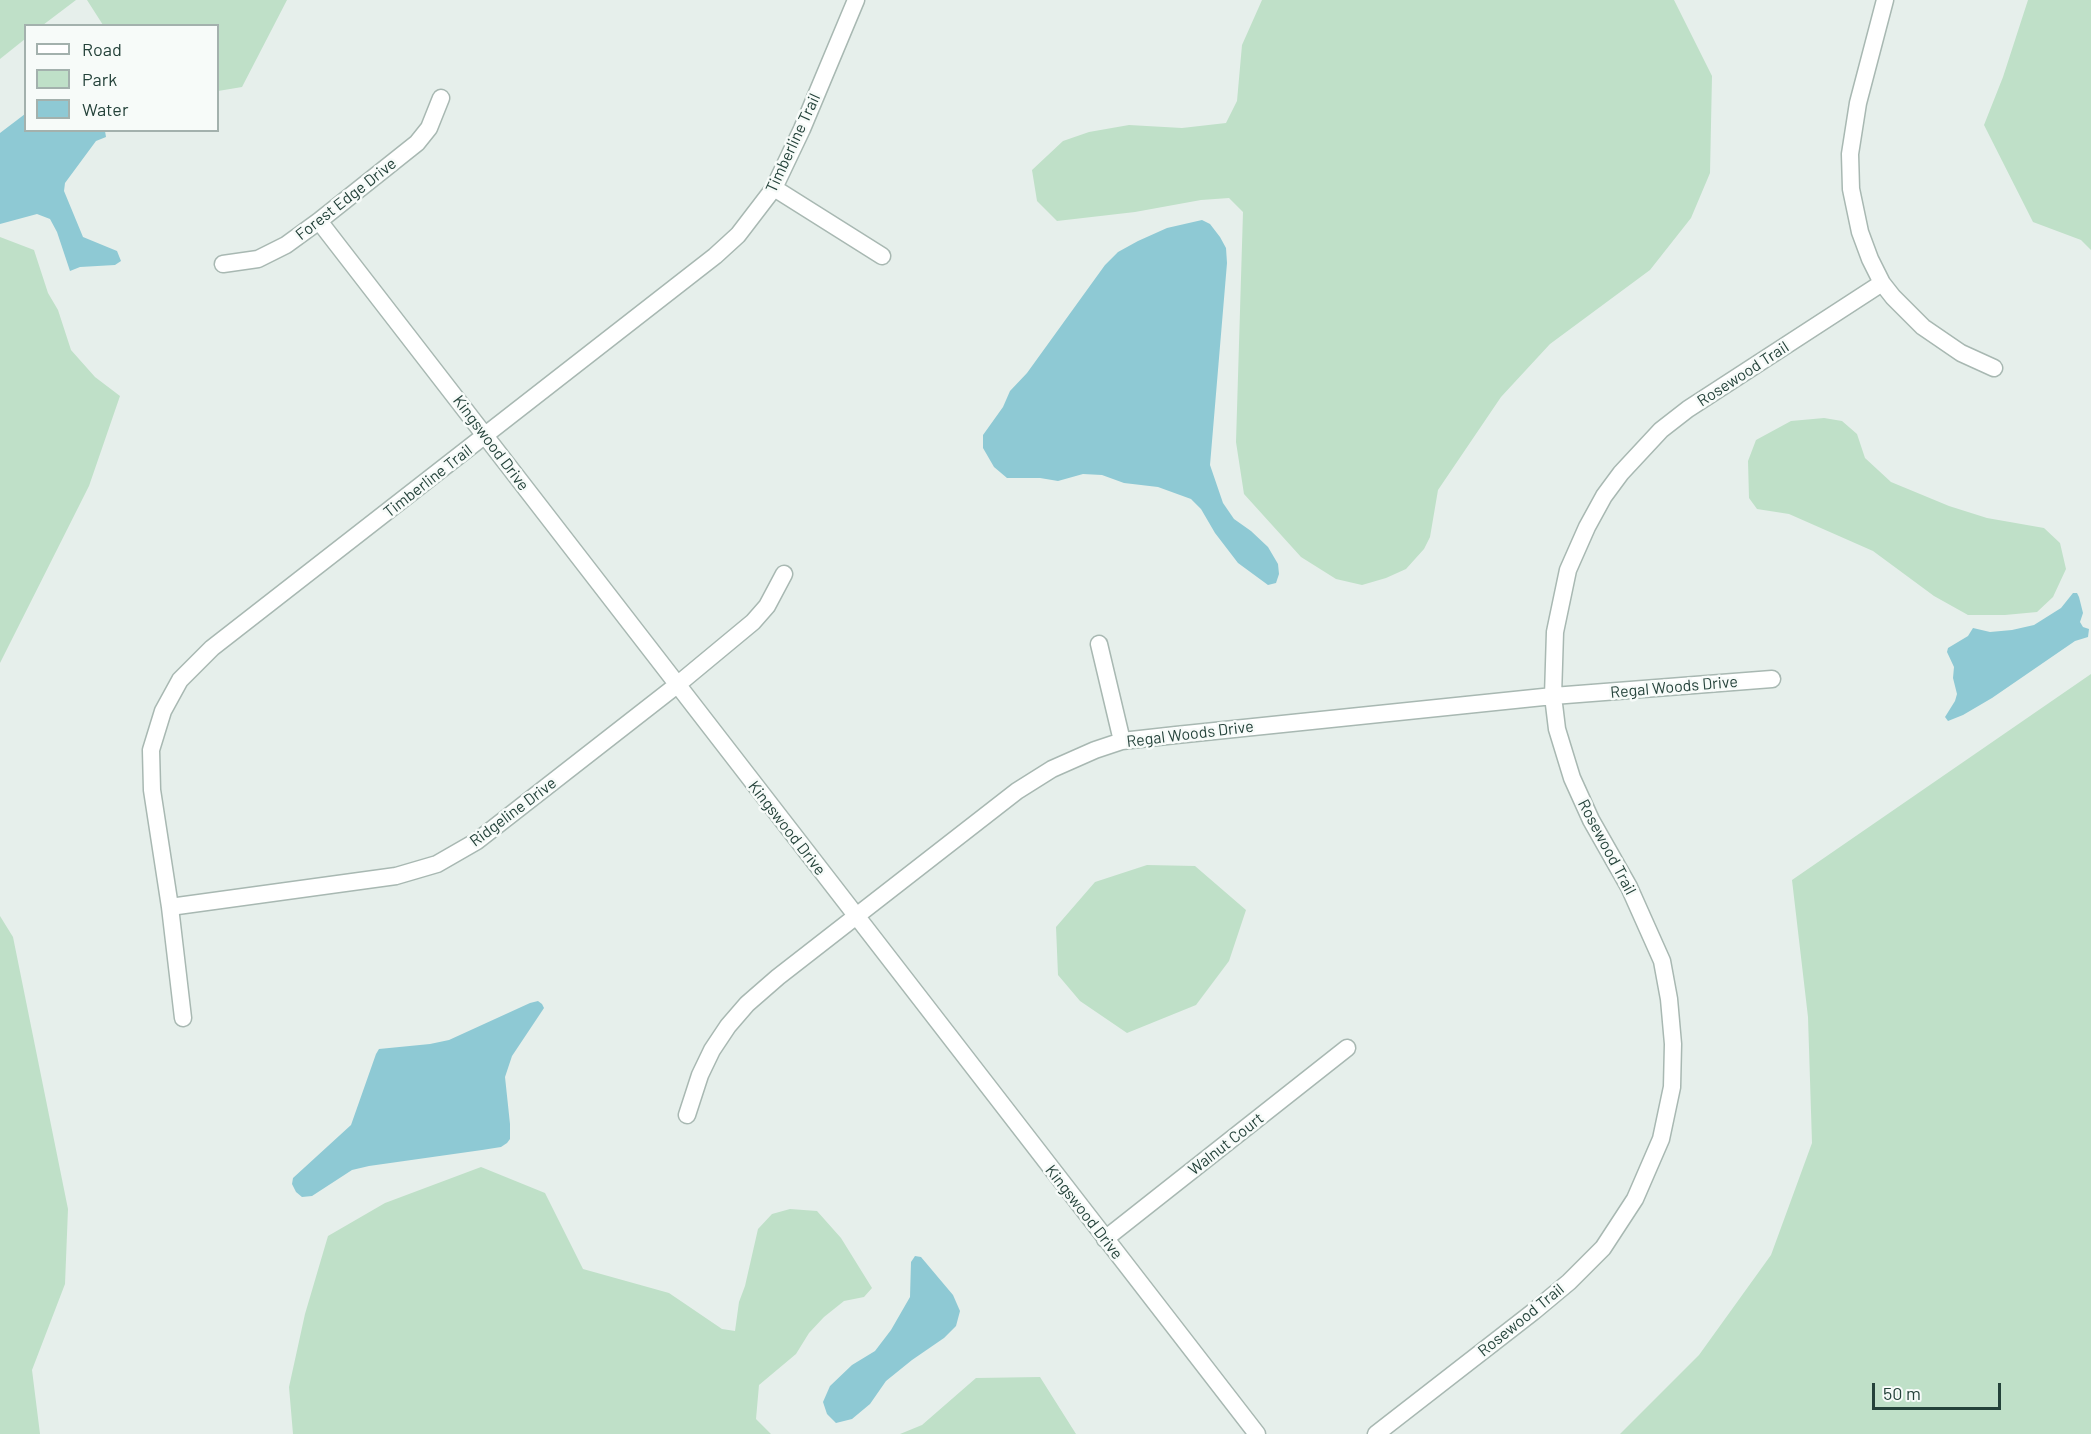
<!DOCTYPE html>
<style>
body{margin:0}
#map{position:relative;width:2091px;height:1434px;overflow:hidden;background:#e6efeb;font-family:Barlow,sans-serif}
canvas{display:block}
.legend{position:absolute;left:24px;top:24px;width:195px;height:108px;box-sizing:border-box;background:#f7fbf9;border:2px solid #a3b1ad;margin:0;padding:8px 10px;list-style:none;font-size:18px;color:#24423a}
.legend li{display:flex;align-items:center;gap:12px;height:30px}
.legend b{width:30px;border:2px solid #a3b1ad}
.scale{position:absolute;left:1872px;top:1383px;width:129px;height:27px;box-sizing:border-box;border:3px solid #24423a;border-top:0;padding-left:8px;font-size:18px;line-height:21px;white-space:nowrap;color:#24423a;-webkit-text-stroke:4px #f7fbf9;paint-order:stroke}
</style>
<div id="map">
<canvas width="2091" height="1434"></canvas>
<ul class="legend">
<li><b style="height:8px;background:#fff"></b>Road</li>
<li><b style="height:16px;background:#bfe0c8"></b>Park</li>
<li><b style="height:16px;background:#8ec9d4"></b>Water</li>
</ul>
<div class="scale">50 m</div>
</div>
<script>
const context = document.querySelector('canvas').getContext('2d');
context.lineJoin = 'round';
function fillPath(path, color) {
  context.fillStyle = color;
  context.fill(path, 'evenodd');
}
function poly(rows) {
  const path = new Path2D();
  for (const r of rows) {
    path.moveTo(r[0], r[1]);
    for (let i = 2; i < r.length; i += 2) path.lineTo(r[i], r[i + 1]);
  }
  return path;
}
function strokePath(path, color, width, dash) {
  context.strokeStyle = color;
  context.lineWidth = width;
  context.lineCap = dash ? 'butt' : 'round';
  context.setLineDash(dash || []);
  context.stroke(path);
}
function write(font, color, halo, rows, align = 'center') {
  context.font = font + ' Barlow,sans-serif';
  context.lineWidth = 5;
  context.setLineDash([]);
  context.textBaseline = 'middle';
  context.strokeStyle = halo;
  context.fillStyle = color;
  for (const [text, x, y, turn = 0] of rows) {
    context.save();
    context.translate(x, y);
    context.rotate((+turn || 0) * Math.PI / 180);
    context.textAlign = isNaN(turn) ? turn : align;
    if (halo) context.strokeText(text, 0, 0);
    context.fillText(text, 0, 0);
    context.restore();
  }
}
fillPath(poly([
 [0,0,76,0,43,25,26,26,25,39,0,59],
 [87,0,287,0,242,87,218,91,218,26,103,25],
 [1262,0,1674,0,1712,76,1710,173,1691,218,1650,270,1550,344,1501,397,1438,490,1430,537,1424,549,1406,569,1386,578,1362,585,1336,579,1301,557,1244,494,1236,442,1243,212,1229,198,1201,200,1135,212,1057,221,1037,201,1032,170,1063,141,1089,132,1129,125,1182,128,1226,123,1237,101,1242,45],
 [2028,0,2091,0,2091,250,2081,240,2033,222,1984,125,2003,77],
 [0,237,34,250,48,293,58,310,71,350,95,377,120,396,89,486,0,663],
 [1824,418,1842,421,1857,434,1865,458,1891,482,1949,506,1987,518,2044,528,2060,543,2066,569,2053,597,2037,612,2005,615,1968,615,1934,596,1873,551,1789,514,1757,509,1749,498,1748,461,1756,440,1791,421],
 [2091,674,2091,1434,1620,1434,1699,1355,1771,1255,1812,1143,1808,1017,1792,880],
 [1147,865,1195,866,1246,910,1229,961,1196,1005,1127,1033,1080,1001,1058,975,1056,927,1095,882],
 [0,916,13,937,68,1209,65,1284,32,1370,40,1434,0,1434],
 [481,1167,545,1193,583,1269,669,1293,722,1329,735,1331,739,1302,745,1286,758,1229,772,1214,790,1209,817,1211,841,1238,872,1288,864,1297,844,1301,824,1317,809,1333,796,1354,759,1385,756,1419,771,1434,293,1434,289,1387,305,1314,328,1236,385,1203],
 [1040,1377,1076,1434,900,1434,922,1425,976,1378]
]), '#bfe0c8');
fillPath(poly([
 [25,114,26,130,105,131,106,137,96,141,65,183,64,191,83,237,117,251,121,261,115,265,80,267,70,271,57,232,50,219,37,214,0,224,0,133],
 [1202,220,1210,224,1220,237,1226,248,1227,263,1210,465,1223,503,1234,519,1251,531,1268,547,1278,564,1279,574,1276,583,1268,585,1238,563,1215,533,1201,509,1191,499,1158,487,1124,483,1102,475,1083,474,1058,481,1040,478,1007,478,994,467,983,448,983,435,1003,407,1010,391,1027,373,1105,265,1118,252,1138,241,1167,228],
 [2073,593,2077,593,2079,597,2083,613,2080,622,2083,627,2089,629,2088,637,2075,641,1992,698,1963,715,1948,721,1945,717,1955,701,1957,694,1953,678,1954,667,1947,652,1948,648,1968,636,1973,628,1990,632,2012,630,2034,625,2061,608],
 [538,1001,542,1004,544,1008,512,1056,505,1077,510,1124,510,1139,507,1143,501,1147,482,1150,369,1166,352,1170,312,1196,302,1197,296,1192,292,1184,293,1178,351,1125,376,1054,379,1049,430,1044,449,1040,530,1003],
 [915,1256,921,1257,953,1295,960,1311,956,1326,944,1338,912,1360,886,1381,870,1404,852,1419,836,1423,827,1414,823,1402,830,1386,852,1365,875,1351,891,1330,910,1297,911,1262]
]), '#8ec9d4');
const street = poly([
 [1885,0,1858,103,1850,154,1851,189,1860,232,1870,259,1882,283,1893,297,1923,327,1961,353,1994,368],
 [774,188,882,256],
 [319,221,1257,1434],
 [223,264,258,259,286,245,319,221,417,143,429,128,441,98],
 [1099,644,1122,741],
 [170,907,396,876,437,864,477,841,677,685,753,622,767,606,784,574],
 [183,1018,170,907,152,790,151,750,163,711,180,680,212,648,715,256,738,235,774,188,802,129,856,0],
 [687,1115,700,1075,712,1050,728,1026,747,1004,778,977,1017,791,1052,769,1095,750,1122,741,1176,735,1553,696,1772,679],
 [1105,1239,1347,1048],
 [1376,1434,1533,1312,1569,1282,1603,1248,1635,1199,1661,1139,1672,1087,1673,1044,1669,999,1662,961,1629,887,1591,820,1572,778,1557,729,1553,696,1555,632,1568,570,1587,527,1604,496,1621,473,1661,430,1688,409,1882,283]
]);
strokePath(street, '#a8b8b2', 19);
strokePath(street, '#fff', 16);
write('16px', '#24423a', '#f7fbf9', [
 ["Timberline Trail",793,143,-65],
 ["Forest Edge Drive",346,199,-38],
 ["Rosewood Trail",1743,374,-33],
 ["Kingswood Drive",491,443,53],
 ["Timberline Trail",428,481,-38],
 ["Regal Woods Drive",1674,687,-5],
 ["Regal Woods Drive",1190,734,-7],
 ["Ridgeline Drive",513,812,-37],
 ["Kingswood Drive",787,828,52],
 ["Rosewood Trail",1607,847,62],
 ["Walnut Court",1226,1144,-38],
 ["Kingswood Drive",1084,1212,52],
 ["Rosewood Trail",1521,1320,-39]
]);
</script>
